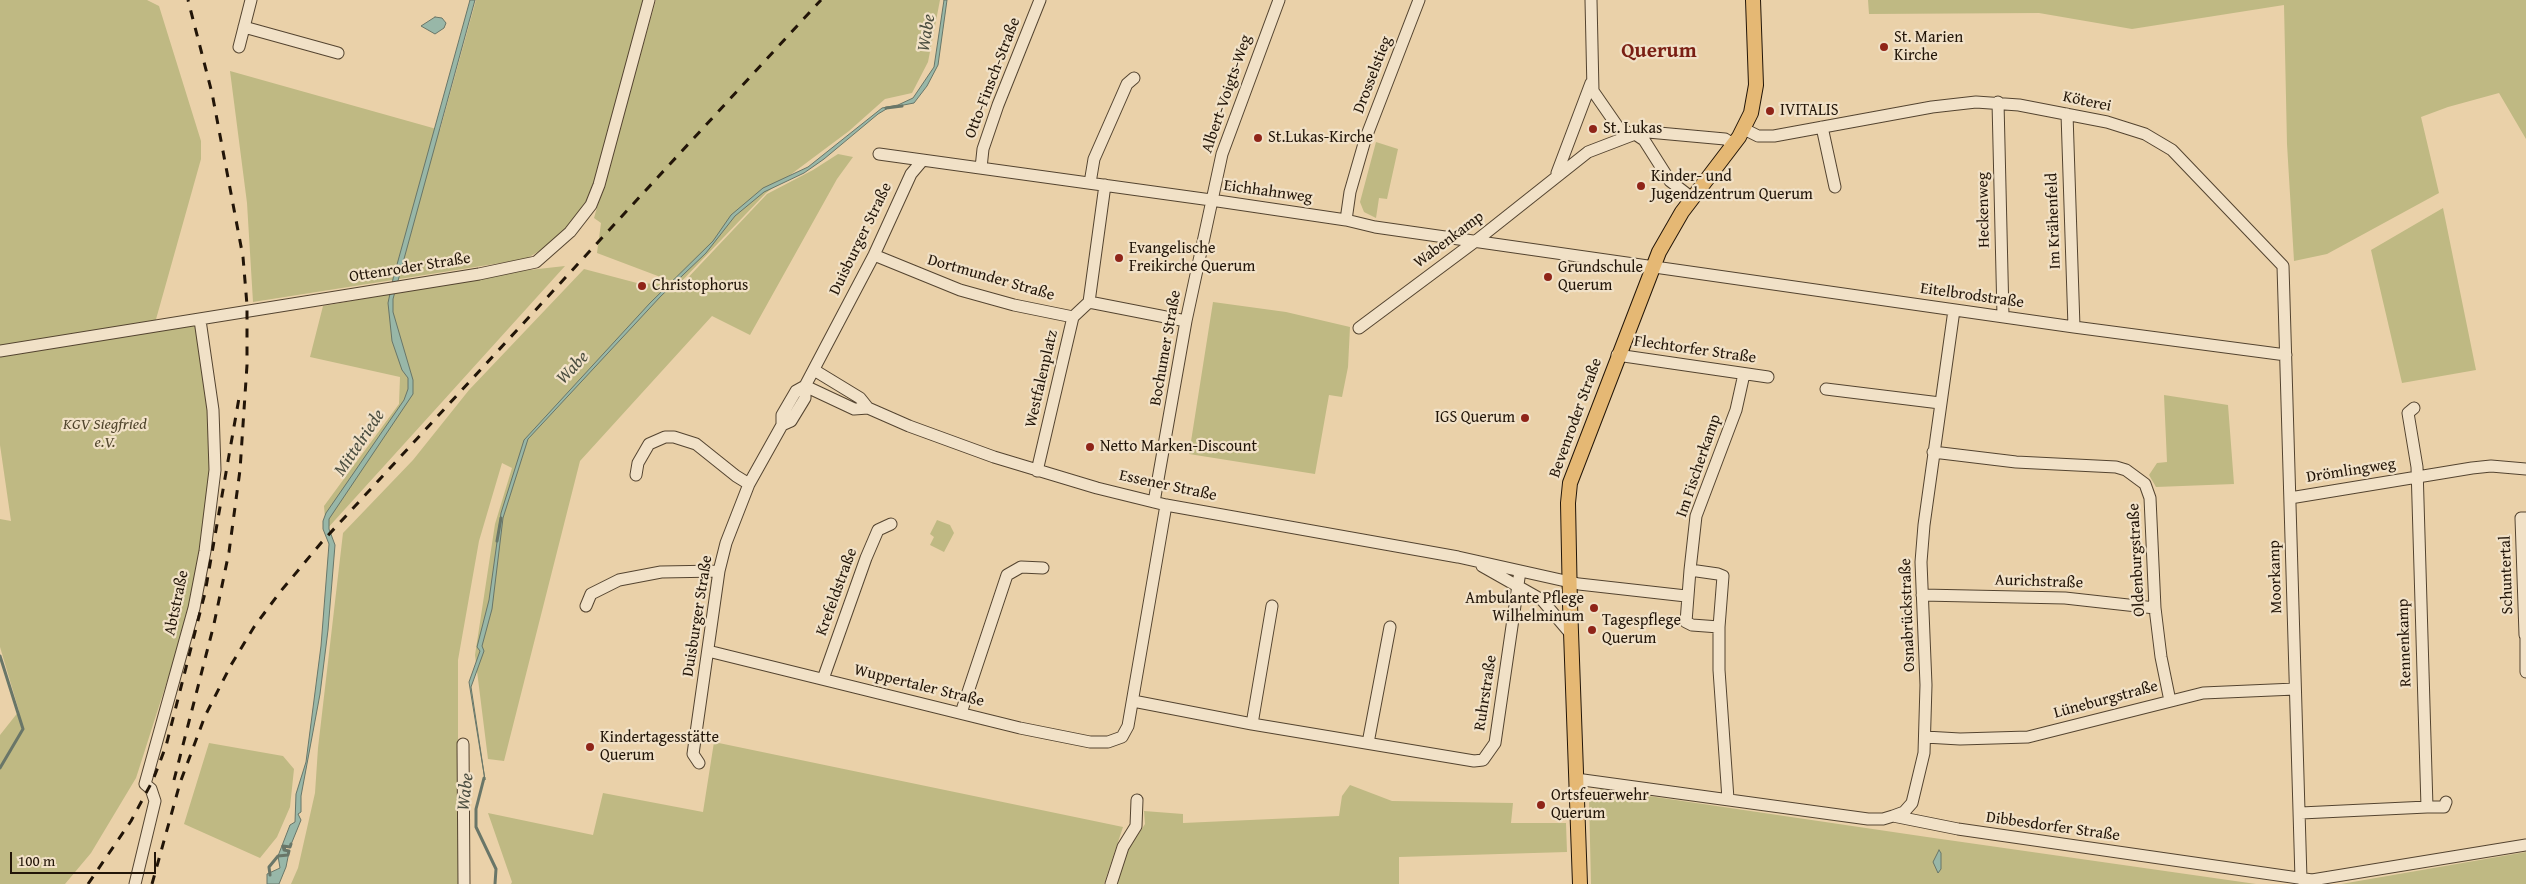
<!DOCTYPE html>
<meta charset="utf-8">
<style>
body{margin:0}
#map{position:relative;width:2526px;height:884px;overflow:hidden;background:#ead1a9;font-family:"Gentium Book Plus",serif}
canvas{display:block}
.scale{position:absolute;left:10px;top:852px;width:146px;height:22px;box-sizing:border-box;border:2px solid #221508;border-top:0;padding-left:6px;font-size:15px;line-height:18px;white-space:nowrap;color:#221508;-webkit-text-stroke:4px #f1e1c7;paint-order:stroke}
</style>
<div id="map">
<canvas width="2526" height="884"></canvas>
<div class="scale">100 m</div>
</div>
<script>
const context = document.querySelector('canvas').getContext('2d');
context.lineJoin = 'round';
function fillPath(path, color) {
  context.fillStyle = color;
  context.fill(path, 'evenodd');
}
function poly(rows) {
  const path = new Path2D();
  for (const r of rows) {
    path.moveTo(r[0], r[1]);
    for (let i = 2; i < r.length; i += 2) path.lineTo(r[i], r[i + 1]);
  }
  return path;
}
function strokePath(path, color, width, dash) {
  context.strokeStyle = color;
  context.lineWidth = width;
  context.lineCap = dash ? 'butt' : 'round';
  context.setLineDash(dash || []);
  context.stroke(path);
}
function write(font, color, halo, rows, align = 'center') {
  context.font = font + ' "Gentium Book Plus",serif';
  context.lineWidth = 4.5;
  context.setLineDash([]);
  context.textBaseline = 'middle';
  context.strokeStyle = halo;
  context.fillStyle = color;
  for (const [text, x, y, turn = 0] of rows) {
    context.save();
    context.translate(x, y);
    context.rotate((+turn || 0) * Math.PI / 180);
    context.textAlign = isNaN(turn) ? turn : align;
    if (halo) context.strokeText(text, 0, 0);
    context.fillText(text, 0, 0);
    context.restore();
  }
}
fillPath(poly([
 [0,0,147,0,159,6,201,141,201,159,153,330,195,325,211,439,209,480,198,564,184,628,136,778,91,853,65,884,0,884,0,735,19,711,0,647,0,519,11,521,0,445],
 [476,0,644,0,591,193,585,204,562,233,544,248,526,259,253,302,247,203,230,71,440,130],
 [656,0,940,0,928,62,912,93,885,99,849,131,766,193,679,284,597,253,601,223,594,218],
 [1868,0,2526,0,2526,139,2499,93,2448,107,2421,117,2439,193,2327,254,2294,261,2287,144,2284,5,2132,29,2039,13,1869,14],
 [1376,142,1398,149,1387,199,1379,198,1376,218,1364,212,1360,202],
 [838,154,853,157,837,179,750,335,712,316,580,461,504,761,488,759,475,655,495,524,512,468,502,463,479,541,458,660,458,884,291,884,298,868,315,793,318,748,343,533,413,460,469,390,584,269,637,283,681,285,767,194,813,170],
 [2443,208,2476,370,2402,383,2371,250],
 [565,266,433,412,326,530,324,506,399,404,400,377,310,357,323,306,520,271],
 [1213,302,1286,312,1350,327,1348,367,1342,397,1329,395,1315,474,1189,454],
 [2164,395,2228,405,2234,484,2156,487,2149,475,2157,463,2167,462],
 [937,520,950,525,954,533,944,552,930,545,934,537,930,534],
 [714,742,1123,827,1104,884,511,884,512,882,488,813,593,835,603,793,703,812],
 [209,743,283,756,294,769,290,807,277,837,260,858,184,824],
 [1350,785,1392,801,1513,803,1511,823,1566,823,1567,852,1399,857,1399,884,1116,884,1124,856,1145,824,1144,811,1183,814,1183,823,1339,816,1342,796],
 [1601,789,1927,837,2256,884,1591,884,1589,798,1592,792],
 [2526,852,2526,884,2341,884]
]), '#bfb983');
const water = poly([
 [470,0,475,0,393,299,393,312,413,380,413,394,329,519,329,529,335,545,328,630,320,694,301,796,301,812,298,814,301,820,290,847,283,846,289,852,286,867,279,884,267,884,267,874,280,868,278,856,290,825,295,822,296,794,306,762,321,646,329,544,323,529,323,521,326,513,404,400,408,389,408,378,402,370,392,341,388,303,393,279,470,0],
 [944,0,947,0,938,65,927,86,914,103,888,108,878,114,824,159,804,173,764,192,735,216,706,253,661,296,528,439,503,518,492,609,482,646,484,651,471,687,485,780,469,682,480,651,477,647,489,600,501,513,524,440,650,303,713,241,731,215,763,188,808,167,882,108,898,105,913,98,934,67,944,0],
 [435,17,442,18,446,23,444,28,435,34,421,26,435,17],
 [1939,850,1941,853,1941,869,1938,873,1933,862,1939,850]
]);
fillPath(water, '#98b7a8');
strokePath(water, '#697668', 1);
strokePath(poly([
 [886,108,902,106],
 [497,541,501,518],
 [0,656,23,729,0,768],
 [484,778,476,809,476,827,496,869,495,884],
 [270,875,269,867,278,856,288,855,289,851,284,850,283,846,290,847,291,844]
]), '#697668', 3);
const minor = poly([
 [1591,0,1593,91,1620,130,1635,134,1644,140,1670,181,1692,198],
 [244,27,338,53],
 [239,47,251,0],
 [1998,102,2003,316],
 [2067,114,2074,327],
 [1822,127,1835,187],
 [1744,129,1758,136,1774,136,1932,107,1976,102,2019,105,2107,122,2145,134,2172,150,2283,266,2301,879],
 [879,154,1211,200,1346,220,1375,227,2074,327,2286,355],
 [981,168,983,149,998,105,1040,0],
 [1557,173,1591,83],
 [1090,183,1094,159,1127,84,1134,78],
 [1346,220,1350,192,1365,140,1419,0],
 [874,255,960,290,1014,305,1073,317],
 [1089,302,1186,321],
 [1359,328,1477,240,1588,152,1635,134,1648,132,1725,139,1733,144],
 [0,351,479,274,536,262,570,232,591,205,599,185,649,0],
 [1617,355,1768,377],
 [814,370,860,398,868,408,909,426,994,457,1097,488,1166,505,1458,557,1579,584,1686,596],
 [805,386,854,409,868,408],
 [1826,389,1940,403],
 [782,425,791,421,805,398,805,386,874,255,911,174,922,161],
 [1933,452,2016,462,2116,467,2126,470,2145,484,2150,498,2155,608,2161,657,2170,701],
 [1037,471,1073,317,1089,302,1105,185],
 [636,475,638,463,649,444,665,437,674,437,696,444,736,476,749,484],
 [2290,498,2472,468,2491,466,2526,469],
 [1154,502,1186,321,1222,154,1279,0],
 [1482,566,1542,600,1570,633],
 [1690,570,1696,516,1736,410,1744,374],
 [1922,595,2065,598,2155,608],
 [586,606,591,594,619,580,661,572,719,571],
 [1719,627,1692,625,1686,622,1690,570,1718,574,1723,576,1719,627,1719,670,1728,799],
 [2525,635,2521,518,2526,518],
 [2526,635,2526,672],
 [708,651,1020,728,1090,742,1108,742,1122,737,1128,726,1166,505],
 [823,679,866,558,878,530,891,524],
 [1133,701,1252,724,1474,761,1483,760,1495,743,1520,571],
 [961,713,1007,575,1021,567,1043,568],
 [1252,724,1272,606],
 [1925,737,1960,739,2028,737,2203,693,2295,689],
 [1368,743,1390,627],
 [463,744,464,884],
 [699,763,693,754,719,571,726,543,749,484,782,425,782,415,796,391,805,386],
 [1576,779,1868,819,1883,819,1893,816,1958,829,2312,880,2526,845],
 [2427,807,2444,807,2446,802],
 [2301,813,2427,807,2417,467,2408,413,2414,408],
 [1893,816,1904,812,1912,803,1924,753,1926,685,1921,562,1924,525,1954,310],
 [135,884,155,801,151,789,145,784,194,608,205,551,215,470,213,410,200,320],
 [1111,884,1123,847,1136,826,1137,800]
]);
const major = poly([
 [1580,884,1570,604,1568,503,1570,483,1659,252,1682,212,1739,137,1751,113,1756,85,1753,0]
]);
strokePath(minor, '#544430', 13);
strokePath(major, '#221508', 16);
strokePath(minor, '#f1e1c7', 11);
strokePath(major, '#e5b874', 14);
strokePath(poly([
 [174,780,214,624,229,552,240,470,247,365,247,305,243,257,212,93,188,0],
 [88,884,131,821,153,780,166,746,205,593,239,398],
 [152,884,180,783,205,716,231,665,254,627,280,592,321,543,821,0]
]), '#221508', 3, [9, 9]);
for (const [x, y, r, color] of [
 [1884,47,5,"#8f2418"],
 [1770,111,5,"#8f2418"],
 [1593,129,5,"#8f2418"],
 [1258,138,5,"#8f2418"],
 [1641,186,5,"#8f2418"],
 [1119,258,5,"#8f2418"],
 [1548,277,5,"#8f2418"],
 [642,286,5,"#8f2418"],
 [1525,418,5,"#8f2418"],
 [1090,447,5,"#8f2418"],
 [1594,608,5,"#8f2418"],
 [1592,630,5,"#8f2418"],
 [590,747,5,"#8f2418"],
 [1541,805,5,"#8f2418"]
]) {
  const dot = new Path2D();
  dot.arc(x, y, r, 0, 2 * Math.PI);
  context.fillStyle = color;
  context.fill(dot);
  strokePath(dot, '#f1e1c7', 2);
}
write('16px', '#221508', '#f1e1c7', [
 ["St. Marien",1894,38],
 ["Kirche",1894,56],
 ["IVITALIS",1780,111],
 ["St. Lukas",1603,129],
 ["St.Lukas-Kirche",1268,138],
 ["Kinder- und",1651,177],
 ["Jugendzentrum Querum",1651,195],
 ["Evangelische",1129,249],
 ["Freikirche Querum",1129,267],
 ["Grundschule",1558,268],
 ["Querum",1558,286],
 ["Christophorus",652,286],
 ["IGS Querum",1515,418,"right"],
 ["Netto Marken-Discount",1100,447],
 ["Ambulante Pflege",1584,599,"right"],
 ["Wilhelminum",1584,617,"right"],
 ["Tagespflege",1602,621],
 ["Querum",1602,639],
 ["Kindertagesstätte",600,738],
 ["Querum",600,756],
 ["Ortsfeuerwehr",1551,796],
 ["Querum",1551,814]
], 'left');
write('16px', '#221508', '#f1e1c7', [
 ["Drosselstieg",1373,75,-69],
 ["Otto-Finsch-Straße",993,78,-69],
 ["Albert-Voigts-Weg",1227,94,-71],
 ["Köterei",2087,102,12],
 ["Eichhahnweg",1268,192,8],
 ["Heckenweg",1984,210,-91],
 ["Im Krähenfeld",2054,221,-92],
 ["Duisburger Straße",861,239,-64],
 ["Wabenkamp",1449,240,-37],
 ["Ottenroder Straße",410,268,-9],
 ["Dortmunder Straße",991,278,16],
 ["Eitelbrodstraße",1972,296,8],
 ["Bochumer Straße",1166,348,-80],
 ["Flechtorfer Straße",1695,350,8],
 ["Westfalenplatz",1042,379,-77],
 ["Bevenroder Straße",1576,418,-70],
 ["Im Fischerkamp",1699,466,-71],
 ["Drömlingweg",2351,471,-9],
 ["Essener Straße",1168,486,12],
 ["Oldenburgstraße",2137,560,-93],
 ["Schuntertal",2507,575,-92],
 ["Moorkamp",2276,577,-92],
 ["Aurichstraße",2039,582,2],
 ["Krefeldstraße",837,592,-70],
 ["Abtstraße",177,603,-78],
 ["Osnabrückstraße",1908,615,-92],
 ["Duisburger Straße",698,616,-81],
 ["Rennenkamp",2405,643,-92],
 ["Wuppertaler Straße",919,686,14],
 ["Ruhrstraße",1486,693,-81],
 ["Lüneburgstraße",2106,700,-15],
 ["Dibbesdorfer Straße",2053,827,8]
]);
write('italic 16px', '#51462d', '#f1e1c7', [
 ["KGV Siegfried",105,425],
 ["e.V.",105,443]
]);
write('italic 18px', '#4b4e40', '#f1e1c7', [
 ["Wabe",927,33,-81],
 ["Wabe",573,368,-47],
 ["Mittelriede",360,443,-56],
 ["Wabe",466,792,-83]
]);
write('bold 21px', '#7a1f14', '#f1e1c7', [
 ["Querum",1659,52]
]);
</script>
